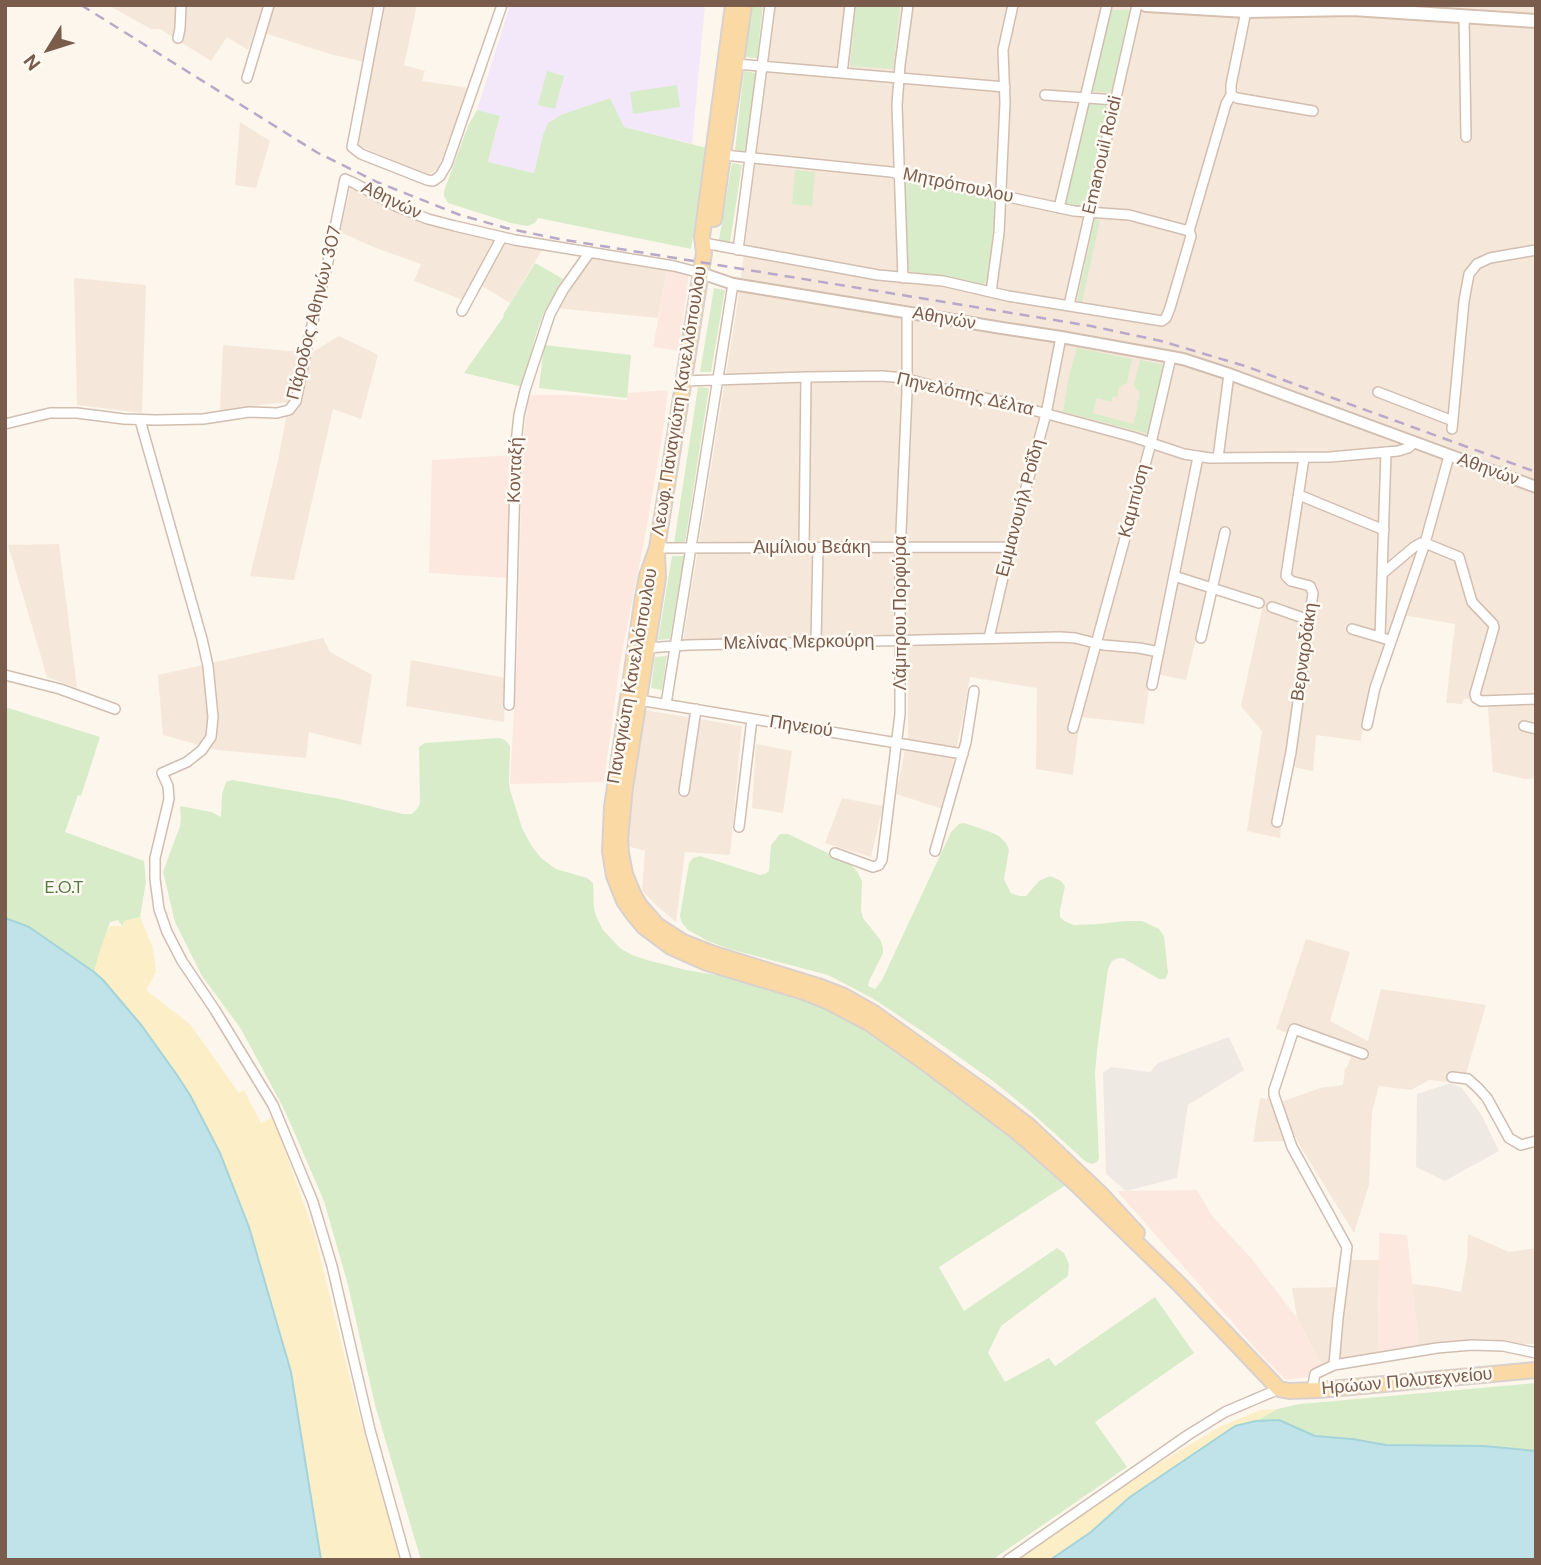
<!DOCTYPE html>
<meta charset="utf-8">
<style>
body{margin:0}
#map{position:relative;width:1541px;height:1565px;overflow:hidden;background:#fdf6ec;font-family:"DM Sans",sans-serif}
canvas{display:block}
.frame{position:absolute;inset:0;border:7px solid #7a5c4d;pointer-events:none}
.north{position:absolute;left:14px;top:14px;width:70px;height:70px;-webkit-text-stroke:5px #fffaf3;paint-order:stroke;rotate:232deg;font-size:19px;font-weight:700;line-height:28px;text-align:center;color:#7a5c4d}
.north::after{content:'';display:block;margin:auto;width:24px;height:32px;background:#7a5c4d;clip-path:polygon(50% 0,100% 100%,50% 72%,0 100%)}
</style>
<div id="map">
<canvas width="1541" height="1565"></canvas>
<div class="frame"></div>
<div class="north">N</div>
</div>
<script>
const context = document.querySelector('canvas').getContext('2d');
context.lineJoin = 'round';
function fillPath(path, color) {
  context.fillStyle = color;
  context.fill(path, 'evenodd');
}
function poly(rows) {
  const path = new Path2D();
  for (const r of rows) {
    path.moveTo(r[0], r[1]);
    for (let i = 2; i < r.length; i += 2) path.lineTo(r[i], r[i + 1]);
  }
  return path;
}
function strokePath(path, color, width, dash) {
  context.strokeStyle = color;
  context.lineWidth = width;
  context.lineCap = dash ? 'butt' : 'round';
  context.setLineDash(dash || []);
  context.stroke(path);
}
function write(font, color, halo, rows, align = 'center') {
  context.font = font + ' "DM Sans",sans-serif';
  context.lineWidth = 5;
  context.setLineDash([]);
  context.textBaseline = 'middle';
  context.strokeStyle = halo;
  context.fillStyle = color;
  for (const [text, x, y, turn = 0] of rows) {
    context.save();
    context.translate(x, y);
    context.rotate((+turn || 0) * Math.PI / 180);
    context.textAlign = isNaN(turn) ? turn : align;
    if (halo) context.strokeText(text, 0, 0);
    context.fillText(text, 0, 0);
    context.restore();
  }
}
fillPath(poly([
 [108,5,417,5,404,65,425,71,422,81,469,88,438,169,428,175,357,145,357,135,373,64,330,54,255,30,248,50,227,37,211,61,160,29,151,29],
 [776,5,1536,5,1536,778,1525,779,1493,772,1487,698,1464,699,1462,704,1446,703,1455,624,1397,614,1367,697,1361,741,1316,735,1313,771,1287,766,1280,838,1247,831,1262,731,1241,706,1264,600,1210,582,1186,680,1151,673,1144,724,1080,717,1073,775,1036,769,1037,688,970,677,962,722,943,809,896,794,908,735,908,635,683,641,738,300],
 [240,122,270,141,256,188,235,185],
 [350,188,377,202,426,223,497,241,463,300,414,281,421,264,376,248,340,232],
 [504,241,542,250,510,303,480,285],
 [593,255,668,268,658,318,555,308],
 [74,278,146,285,142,413,77,405],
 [339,336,378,355,361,419,333,409,294,580,250,576,278,461,289,402,260,405,223,414,220,409,223,345,311,353],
 [59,544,77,688,47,677,8,545],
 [323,638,330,652,372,675,361,745,309,732,306,758,217,750,163,735,158,675],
 [411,660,506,678,504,722,406,706],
 [644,710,742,726,730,855,685,852,676,922,658,907,642,891,645,851,627,846,631,801],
 [756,744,792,751,783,813,752,808],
 [842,798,883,806,871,857,825,843],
 [1306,939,1350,952,1330,1021,1368,1041,1381,989,1486,1005,1465,1077,1458,1083,1429,1080,1411,1090,1379,1086,1372,1112,1369,1185,1354,1233,1303,1151,1285,1117,1281,1105,1281,1102,1320,1088,1343,1085,1345,1068,1347,1067,1351,1057,1276,1029],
 [1260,1098,1272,1099,1285,1141,1253,1142],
 [1468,1234,1509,1252,1536,1248,1536,1344,1520,1344,1491,1339,1477,1339,1419,1346,1412,1284,1438,1287,1461,1292,1467,1258],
 [1348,1260,1379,1260,1378,1352,1330,1361,1321,1365,1297,1318,1292,1288,1342,1287]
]), '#f5e8da');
fillPath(poly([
 [668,268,689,273,679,351,653,347],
 [668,390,662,438,644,542,620,663,604,782,510,784,518,639,522,450,529,395,572,395,627,400,627,393],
 [513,455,508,578,429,573,432,460],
 [1197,1190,1212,1216,1251,1258,1297,1318,1321,1365,1310,1370,1308,1377,1286,1380,1262,1356,1117,1191],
 [1379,1233,1407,1235,1419,1346,1378,1352]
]), '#fde8e0');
fillPath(poly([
 [1229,1037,1244,1070,1188,1105,1177,1178,1126,1191,1106,1174,1103,1073,1111,1067,1150,1072,1158,1063],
 [1451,1083,1462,1088,1481,1114,1499,1151,1445,1181,1416,1167,1417,1094]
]), '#efe9e4');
fillPath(poly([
 [510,5,705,5,692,144,624,127,609,98,552,120,549,123,543,135,534,173,488,162,500,117,477,110]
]), '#f3e8fa');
fillPath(poly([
 [752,5,763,5,757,58,745,57],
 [856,5,900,5,893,69,850,66],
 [1110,10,1130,10,1111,93,1092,91],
 [547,71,564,76,555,109,538,105],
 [744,71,756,73,745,151,735,150],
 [677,85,680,107,633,114,630,92],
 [610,98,624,127,707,148,691,249,538,218,535,223,527,226,511,223,448,203,444,196,444,191,468,126,477,110,500,116,488,162,534,173,543,135,548,123,561,115],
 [1088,102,1104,104,1107,108,1085,207,1064,203],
 [732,163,742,165,730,243,719,240],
 [795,170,815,172,812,206,792,204],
 [905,182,990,197,994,200,996,205,992,253,989,275,985,283,979,285,909,271,907,261,904,184],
 [1095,219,1100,220,1082,303,1077,302],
 [535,263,563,279,543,315,536,334,523,387,464,373,504,316,503,315],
 [714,288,725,290,711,372,700,372],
 [544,345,631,355,627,398,539,388],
 [1077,348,1132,359,1127,383,1119,388,1117,397,1113,396,1111,402,1097,398,1093,413,1133,424,1138,406,1137,405,1140,394,1134,385,1140,360,1164,365,1149,434,1063,412,1069,376],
 [698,387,709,388,685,543,674,543],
 [672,556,684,556,670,639,658,640],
 [667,656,662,690,651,688,655,657],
 [5,707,100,737,81,796,78,795,65,832,144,861,146,882,140,917,125,921,122,926,118,920,110,922,94,972,29,927,5,918],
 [499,738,505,740,510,746,509,783,510,790,522,828,531,845,541,858,556,869,587,878,593,883,594,908,596,916,603,930,620,948,632,955,647,960,686,970,735,978,808,1000,850,1020,973,1104,1069,1183,939,1267,964,1311,1057,1248,1064,1253,1069,1264,1068,1276,1001,1326,988,1353,1005,1382,1049,1358,1055,1366,1155,1297,1194,1353,1095,1422,1127,1467,992,1560,421,1560,375,1405,348,1285,324,1201,285,1111,241,1029,202,976,175,922,163,872,180,826,181,818,180,806,211,812,221,817,222,794,226,782,232,780,340,799,403,814,412,814,417,809,420,803,419,747,425,743],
 [964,823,988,831,999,836,1006,843,1009,850,1004,879,1011,893,1019,896,1026,896,1039,881,1050,876,1061,881,1065,886,1060,910,1060,917,1064,921,1074,925,1099,924,1125,921,1142,921,1159,929,1164,936,1168,973,1165,979,1159,979,1123,958,1118,958,1112,961,1108,969,1097,1050,1095,1073,1099,1158,1097,1162,1092,1164,1086,1162,1031,1112,993,1081,925,1033,872,998,828,975,729,949,708,941,688,930,682,923,680,916,689,863,693,858,700,856,760,875,765,874,769,871,771,845,780,834,788,834,849,863,857,871,862,881,861,910,863,918,881,941,883,948,883,953,869,981,868,986,875,989,882,980,951,832,959,824],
 [1536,1383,1536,1451,1483,1446,1386,1445,1352,1439,1315,1436,1279,1420,1256,1421,1277,1409,1300,1404]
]), '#d8ecc9');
fillPath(poly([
 [140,917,153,948,156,972,146,990,190,1024,239,1093,244,1090,261,1123,273,1117,314,1232,359,1415,400,1560,321,1560,291,1372,279,1326,240,1202,220,1153,190,1095,142,1026,119,997,94,972,102,943,110,926,122,926,125,921],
 [1277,1409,1256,1421,1235,1426,1130,1497,1091,1532,1050,1560,1018,1560,1151,1468,1219,1427,1260,1410]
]), '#fcefc7');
const water = poly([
 [5,918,29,927,94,972,103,980,142,1026,177,1075,190,1095,220,1153,249,1227,291,1372,321,1560,5,1560,5,918],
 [1279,1420,1315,1436,1352,1439,1386,1445,1484,1446,1536,1451,1536,1560,1050,1560,1091,1532,1130,1497,1235,1426,1256,1421,1279,1420]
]);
fillPath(water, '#bfe3e8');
strokePath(water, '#a5d3da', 2);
const minor = poly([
 [379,5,352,147,361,154,427,180,433,181,440,176,447,164,502,5],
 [1246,11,1231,85,1231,95,1237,98,1313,111],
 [1464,16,1466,137],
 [178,38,180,28,181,5],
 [736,64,1005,87],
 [842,73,850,5],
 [247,78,269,5],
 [1045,95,1116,100],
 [724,155,891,172,1074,211,1129,215,1189,231],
 [1059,208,1107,5],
 [709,244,878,275,943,281,1008,296,1162,321,1166,318,1170,308,1191,236,1189,231,1226,104,1231,95],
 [738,250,770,5],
 [903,278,897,105,900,65,908,5],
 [991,292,999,233,1005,103,1003,50,1013,5],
 [1069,305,1137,5],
 [462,311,502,237],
 [683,381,806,377,882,376,904,378,959,393,999,401,1133,437,1184,454,1210,458,1330,457,1398,451,1408,448,1414,443],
 [1378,392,1453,421],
 [140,420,202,639,208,666,213,717,211,737,202,750,187,762,162,773,168,786,169,799,155,858,155,879,159,909,167,932,182,961,215,1010,273,1105,313,1202,332,1266,370,1430,406,1560],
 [5,424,50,413,77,413,124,419,156,420,203,419,249,412,277,413,289,410,296,401,308,341,327,266,345,179,354,183,398,207,428,219,455,226,515,240,674,266,701,273],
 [1452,429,1464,301,1469,274,1477,264,1490,258,1536,250],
 [1218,458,1229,374],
 [1299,495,1384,530],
 [657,548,1010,547],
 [804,548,806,377],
 [1382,574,1414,547,1421,543,1425,543,1459,557,1472,602,1493,624,1494,627,1475,694,1476,698,1481,701,1536,699],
 [1174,576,1259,603],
 [1272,607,1309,620],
 [1352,629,1386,639],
 [1380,637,1386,452],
 [989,638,1010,547,1046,414,1061,337],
 [1201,638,1225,532],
 [816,642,818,548],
 [647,648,688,645,1060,637,1075,638,1103,645,1139,648,1159,652],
 [5,675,60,689,115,709],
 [1152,685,1198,457],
 [639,700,963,754],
 [666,704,733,284],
 [509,705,516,443,519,415,525,390,550,314,563,290,590,252],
 [1367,725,1375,688,1425,543,1449,456],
 [1524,726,1536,729],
 [1073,728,1151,443,1171,357],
 [684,791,696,709],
 [1277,822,1291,752,1313,593,1310,586,1291,581,1286,576,1304,458],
 [739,827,752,719],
 [935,851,966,742,974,691],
 [835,853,873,867,879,865,882,860,900,714,900,555,907,392,907,312],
 [1452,1077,1468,1079,1478,1088,1487,1098,1509,1138,1521,1145,1536,1141],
 [1334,1365,1338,1318,1347,1247,1292,1147,1274,1095,1274,1090,1294,1029,1363,1054],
 [1312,1390,1315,1374,1334,1365,1437,1348,1472,1345,1503,1346,1536,1353],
 [1008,1560,1188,1435,1225,1412,1279,1389]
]);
const tertiary = poly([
 [701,273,733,284,1002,328,1061,337,1183,359,1229,374,1536,487]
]);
const secondary = poly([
 [1146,5,1246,11,1353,9,1536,21]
]);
const primary = poly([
 [733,5,702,237,704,253,657,548,647,576,642,603,612,807,610,851,614,876,624,901,634,915,644,927,671,947,707,963,804,992,827,1001,869,1023,931,1067,1017,1132,1074,1182,1180,1285,1279,1389,1289,1391,1319,1390,1536,1370],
 [714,219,744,5],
 [657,554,658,578,625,787,620,839,621,853,625,874,634,896,641,907,657,925,683,942,711,953,818,986,844,996,874,1013,987,1094,1029,1126,1101,1194,1137,1233]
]);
strokePath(minor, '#d1beb0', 12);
strokePath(tertiary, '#d1beb0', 14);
strokePath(secondary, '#d6c0b0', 16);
strokePath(primary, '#dad1cd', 18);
strokePath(minor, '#fff', 9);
strokePath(tertiary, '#fff', 10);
strokePath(secondary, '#fff', 12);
strokePath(primary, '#fbd9a5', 14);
strokePath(poly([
 [81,5,318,153,377,182,460,215,506,228,559,239,1091,326,1161,341,1245,366,1536,472]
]), '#b9a8c9', 2.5, [10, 7]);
write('18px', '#7a5c4d', '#fffaf3', [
 ["Emanouil Roidi",1103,155,-77],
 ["Μητρόπουλου",958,186,12],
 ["Αθηνών",391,201,26],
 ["Πάροδος Αθηνών 307",315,313,-76],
 ["Αθηνών",944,319,10],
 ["Πηνελόπης Δέλτα",965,395,13],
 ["Λεωφ. Παναγιώτη Κανελλόπουλου",680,401,-81],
 ["Κονταξή",516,470,-88],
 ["Αθηνών",1488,470,20],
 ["Καμπύση",1135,501,-75],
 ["Εμμανουήλ Ροΐδη",1021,508,-75],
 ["Αιμίλιου Βεάκη",812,548],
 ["Λάμπρου Πορφύρα",901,613,-90],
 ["Μελίνας Μερκούρη",799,643,-1],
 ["Βερναρδάκη",1305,652,-82],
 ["Παναγιώτη Κανελλόπουλου",633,676,-80],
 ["Πηνειού",801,727,9],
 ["Ηρώων Πολυτεχνείου",1407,1382,-5]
]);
write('18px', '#537a41', '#fffaf3', [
 ["E.O.T",64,888]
]);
</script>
